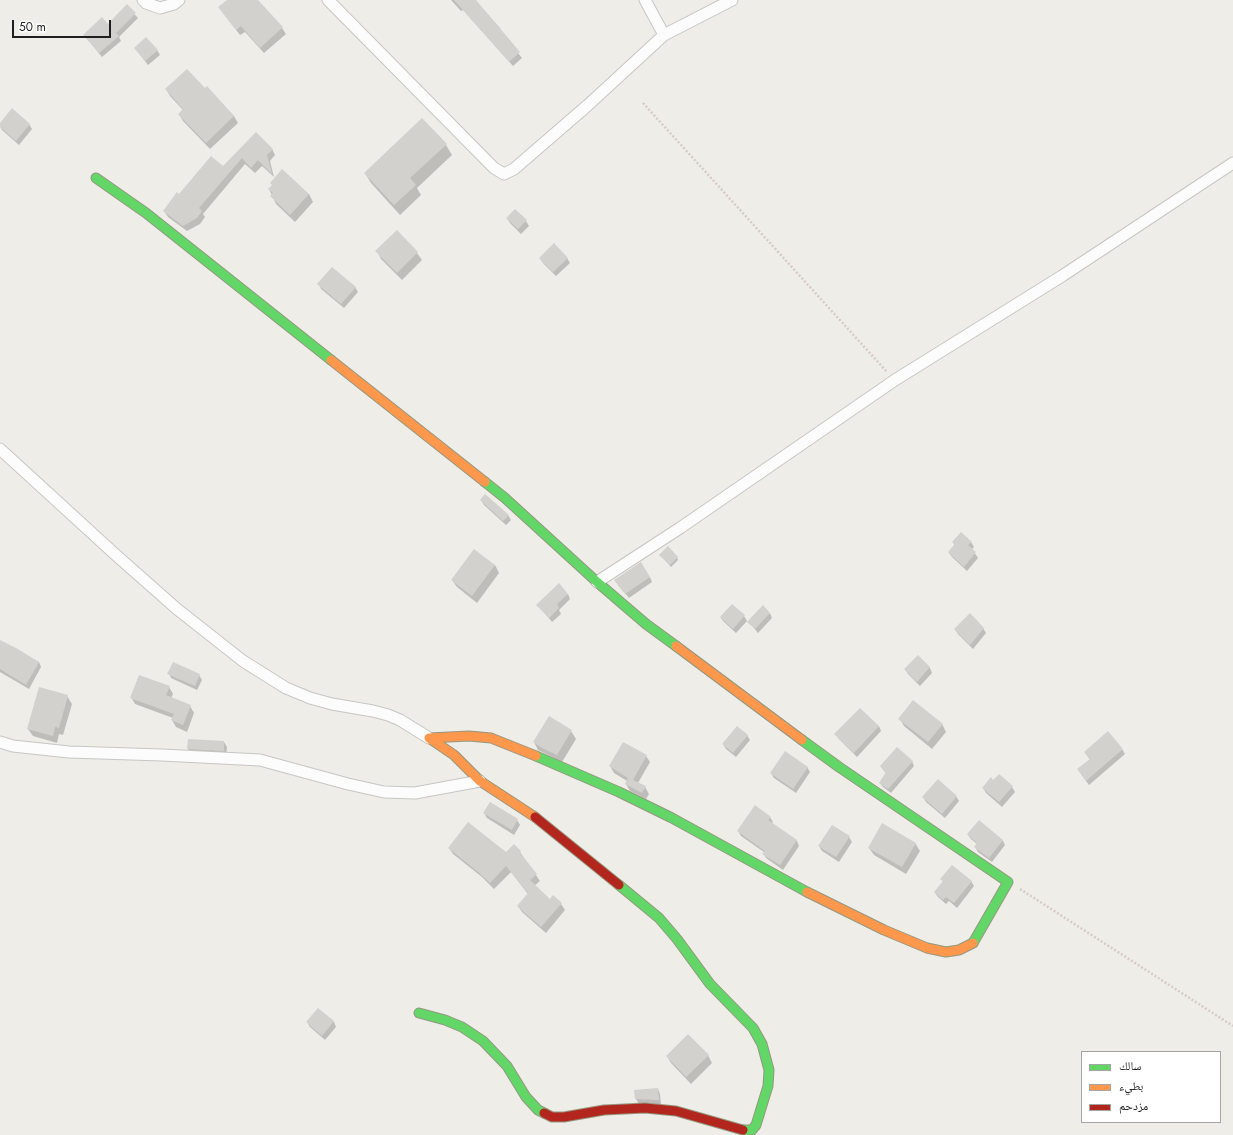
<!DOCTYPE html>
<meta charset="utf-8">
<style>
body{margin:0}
#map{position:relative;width:1233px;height:1135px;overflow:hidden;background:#eeede8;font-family:Jost,"Noto Naskh Arabic",sans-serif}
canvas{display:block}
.legend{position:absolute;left:1081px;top:1051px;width:140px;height:72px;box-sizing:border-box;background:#fff;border:1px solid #a5a5a5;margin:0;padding:5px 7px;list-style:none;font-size:12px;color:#1f1f1f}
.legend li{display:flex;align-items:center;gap:8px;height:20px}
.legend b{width:20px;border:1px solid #a5a5a5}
.scale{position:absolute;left:12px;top:20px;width:99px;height:18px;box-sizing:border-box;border:2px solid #1f1f1f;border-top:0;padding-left:5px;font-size:12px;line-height:14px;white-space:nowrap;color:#1f1f1f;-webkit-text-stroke:3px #fff;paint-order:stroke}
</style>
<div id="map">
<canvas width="1233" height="1135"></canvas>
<ul class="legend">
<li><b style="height:5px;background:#63d668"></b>سالك</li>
<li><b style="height:5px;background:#ff974d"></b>بطيء</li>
<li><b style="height:5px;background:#b3261e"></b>مزدحم</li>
</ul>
<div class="scale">50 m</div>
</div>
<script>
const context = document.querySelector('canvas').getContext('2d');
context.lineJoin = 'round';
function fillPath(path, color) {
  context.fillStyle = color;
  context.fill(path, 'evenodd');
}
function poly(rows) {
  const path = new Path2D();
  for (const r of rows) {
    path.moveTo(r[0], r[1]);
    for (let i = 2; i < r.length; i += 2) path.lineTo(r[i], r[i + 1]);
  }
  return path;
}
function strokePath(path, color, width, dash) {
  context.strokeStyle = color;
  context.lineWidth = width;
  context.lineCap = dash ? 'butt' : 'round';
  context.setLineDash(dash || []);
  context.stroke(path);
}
fillPath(poly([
 [229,0,253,0,282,28,286,34,264,53,245,32,240,35,223,13],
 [451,0,475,0,500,28,502,33,522,58,513,66,463,10,461,11],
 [127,6,138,18,119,37,121,41,102,57,84,35,108,25],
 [135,48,157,50,160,55,148,65],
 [207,88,234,116,238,123,210,149,183,121,179,114,183,110,170,96,166,89,205,90],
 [29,124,32,129,19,145,2,130,0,126,0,125],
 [256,133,272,149,275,155,270,161,274,177,262,166,255,173,245,164,203,214,205,217,200,224,187,231,168,217,164,211,179,195,223,167],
 [446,145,452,155,417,188,421,195,400,215,371,183,365,173],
 [273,185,309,194,313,202,295,222,276,204,269,189],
 [515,210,526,221,529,226,521,234,510,223,507,218],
 [397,231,417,253,422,260,402,280,381,259,377,251],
 [540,258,567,258,570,263,556,276,543,263],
 [319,284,355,287,358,292,344,308,321,289],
 [481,500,508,515,511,520,506,525,484,505],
 [953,542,971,542,974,547,972,549,978,558,967,571,952,557,949,553,955,546],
 [662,557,677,557,678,560,671,567],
 [495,565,499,573,477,603,457,587,452,580],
 [650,577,652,582,629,598,618,585],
 [568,594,570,599,559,610,561,614,552,622,538,605],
 [732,605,744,616,747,621,736,633,724,622,721,618],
 [770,613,772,618,758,633,749,622],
 [983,628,986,633,973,649,958,634,955,629],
 [0,642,39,662,41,667,29,689,0,672],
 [918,656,930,668,932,673,920,686,908,674,905,669],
 [169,673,199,675,202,680,197,690,171,678],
 [169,687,173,694,171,698,190,706,194,713,187,732,176,727,172,720,173,718,135,704,131,697],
 [67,696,72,704,63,735,59,734,57,743,33,736,28,729],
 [900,719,942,724,946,732,932,749,904,726],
 [879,726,881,731,857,757,839,739,836,734],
 [571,731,576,739,562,762,538,750,534,742],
 [747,735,750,740,736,757,726,749,723,744],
 [224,742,227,747,226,756,191,754,188,749],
 [1122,749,1125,754,1089,785,1081,774,1090,760,1085,752],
 [646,756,650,762,638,783,645,787,649,794,646,799,630,791,626,784,627,781,614,773,610,766],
 [912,761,914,766,891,793,883,787,880,783,886,773,881,767],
 [807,767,810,772,796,793,774,778,771,773],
 [994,781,1012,787,1015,792,1002,807,986,793,983,788],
 [956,796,959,801,945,818,926,802,923,797],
 [484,813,517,820,520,825,514,835,487,818],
 [770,817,773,822,772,823,797,841,799,846,783,870,766,858,764,854,764,852,741,836,738,831],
 [979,821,1003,841,1005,845,992,862,978,852,975,847,977,844,971,839,968,835],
 [849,837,852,842,839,862,822,851,819,846],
 [915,843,920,851,906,874,874,855,869,848],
 [449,848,506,853,520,852,540,881,534,886,550,900,553,896,561,904,565,910,546,933,522,912,518,906,528,894,511,872,494,889,482,877,453,854],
 [942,879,971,881,974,886,957,908,949,901,946,904,938,897,935,893,943,882],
 [318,1009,334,1022,336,1027,325,1040,310,1027,307,1022],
 [708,1055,712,1063,691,1084,671,1063,667,1056],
 [658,1089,660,1094,661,1104,639,1104,636,1099]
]), '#0003');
fillPath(poly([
 [227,0,258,0,283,27,260,48,241,26,236,30,218,7],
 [454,0,476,0,520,52,509,62],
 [127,4,136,13,116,33,119,36,99,53,83,35,102,17,108,24],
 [146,37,158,50,145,61,134,48],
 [187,69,205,88,207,86,234,116,206,143,178,114,183,109,165,89],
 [12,108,30,124,16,141,0,127,0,123],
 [422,118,447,144,410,178,416,185,394,205,364,173],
 [256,132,273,149,267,155,272,174,258,160,251,168,242,158,199,208,202,211,197,218,183,226,163,211,177,192,179,194,211,156,223,166],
 [282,169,309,194,290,215,270,196,273,193,268,189,272,185,270,183],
 [515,209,527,220,518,229,506,218],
 [397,230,418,252,397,273,375,251],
 [554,243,568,258,553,272,539,258],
 [332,267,356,287,341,304,317,284],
 [485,494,509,515,503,521,480,500],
 [961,532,972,542,968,545,976,552,964,567,948,552,955,544,952,542],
 [668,546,678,557,670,565,659,555],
 [474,549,495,565,472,596,451,580],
 [641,562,650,577,625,594,614,580],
 [559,583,568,594,557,604,559,608,549,618,536,605],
 [732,604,745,615,733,629,720,617],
 [763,605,770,613,755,629,747,622],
 [970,613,984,628,970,645,954,629],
 [0,640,16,648,39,662,26,685,0,669],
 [918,655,930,667,917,682,904,669],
 [173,662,200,674,195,686,167,674],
 [139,675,170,686,166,695,191,705,183,725,171,720,174,714,130,698],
 [39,687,68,695,59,728,55,727,53,736,27,729],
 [913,700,943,724,928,742,898,719],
 [860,708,879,726,854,753,834,734],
 [549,716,572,730,557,755,544,749,533,742],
 [737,726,748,735,733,753,722,744],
 [1108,731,1123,749,1086,781,1077,769,1090,759,1084,752],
 [188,739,224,741,224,751,187,749],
 [623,742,647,755,633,780,646,786,642,793,625,784,628,778,609,766],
 [897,747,913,761,888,789,879,783,886,772,880,766],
 [785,751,808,767,793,789,770,773],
 [999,774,1013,786,999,802,982,788,991,777,993,780],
 [938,779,957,796,942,814,922,797],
 [490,802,518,819,512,830,483,813],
 [755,805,771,817,768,820,797,840,780,865,762,854,765,851,737,831],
 [979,820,1003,840,989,858,974,847,977,843,967,834],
 [468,822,506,852,514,844,521,851,520,853,537,874,530,880,550,899,553,895,562,903,541,927,517,906,528,893,506,866,490,883,477,871,448,848],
 [882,823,916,843,902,867,868,848],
 [832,825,850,836,836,857,818,846],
 [952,865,972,881,954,903,946,897,943,900,934,892,943,881,940,879],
 [318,1008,334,1021,322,1036,306,1022],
 [688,1034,709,1055,686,1077,666,1056],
 [658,1088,659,1100,635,1099,634,1090]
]), '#d2d1cd');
const street = poly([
 [143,0,146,3,160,8,174,4,179,0],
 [328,0,494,168,504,174,514,169,588,105,664,35,732,0],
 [645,0,664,35],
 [0,449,117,556,177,609,243,661,286,688,310,698,332,704,373,711,388,715,400,720,429,738],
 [597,582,680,528,895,380,1062,276,1233,163],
 [0,742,13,746,69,752,162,755,260,760,348,784,384,792,415,793,480,781]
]);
const fast = poly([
 [96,178,146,213,331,360],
 [485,482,505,498,597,582,646,624,676,646],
 [802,740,839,767,1008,882,973,943],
 [536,756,619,792,672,818,807,892],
 [619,885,659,918,677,939,710,984,753,1028,762,1044,769,1070,768,1086,756,1125,752,1130,743,1130],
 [419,1013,445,1020,462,1027,483,1041,507,1066,526,1097,538,1110,544,1113]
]);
const slow = poly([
 [331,360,485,482],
 [676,646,802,740],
 [535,817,480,781,454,755,429,738,469,736,491,738,536,756],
 [807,892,884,930,927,948,946,952,959,950,973,943]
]);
const jam = poly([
 [535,817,619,885],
 [544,1113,552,1117,564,1117,604,1110,645,1108,676,1111,743,1130]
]);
strokePath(street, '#c6c6c4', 13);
strokePath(fast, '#939880', 11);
strokePath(slow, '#939880', 11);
strokePath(jam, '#939880', 11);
strokePath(poly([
 [643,103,887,372],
 [1020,889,1233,1026]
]), '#d7cbc7', 2.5, [2, 2]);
strokePath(street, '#fcfcfc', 11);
strokePath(fast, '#63d668', 9);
strokePath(slow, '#ff974d', 9);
strokePath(jam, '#b3261e', 9);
</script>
